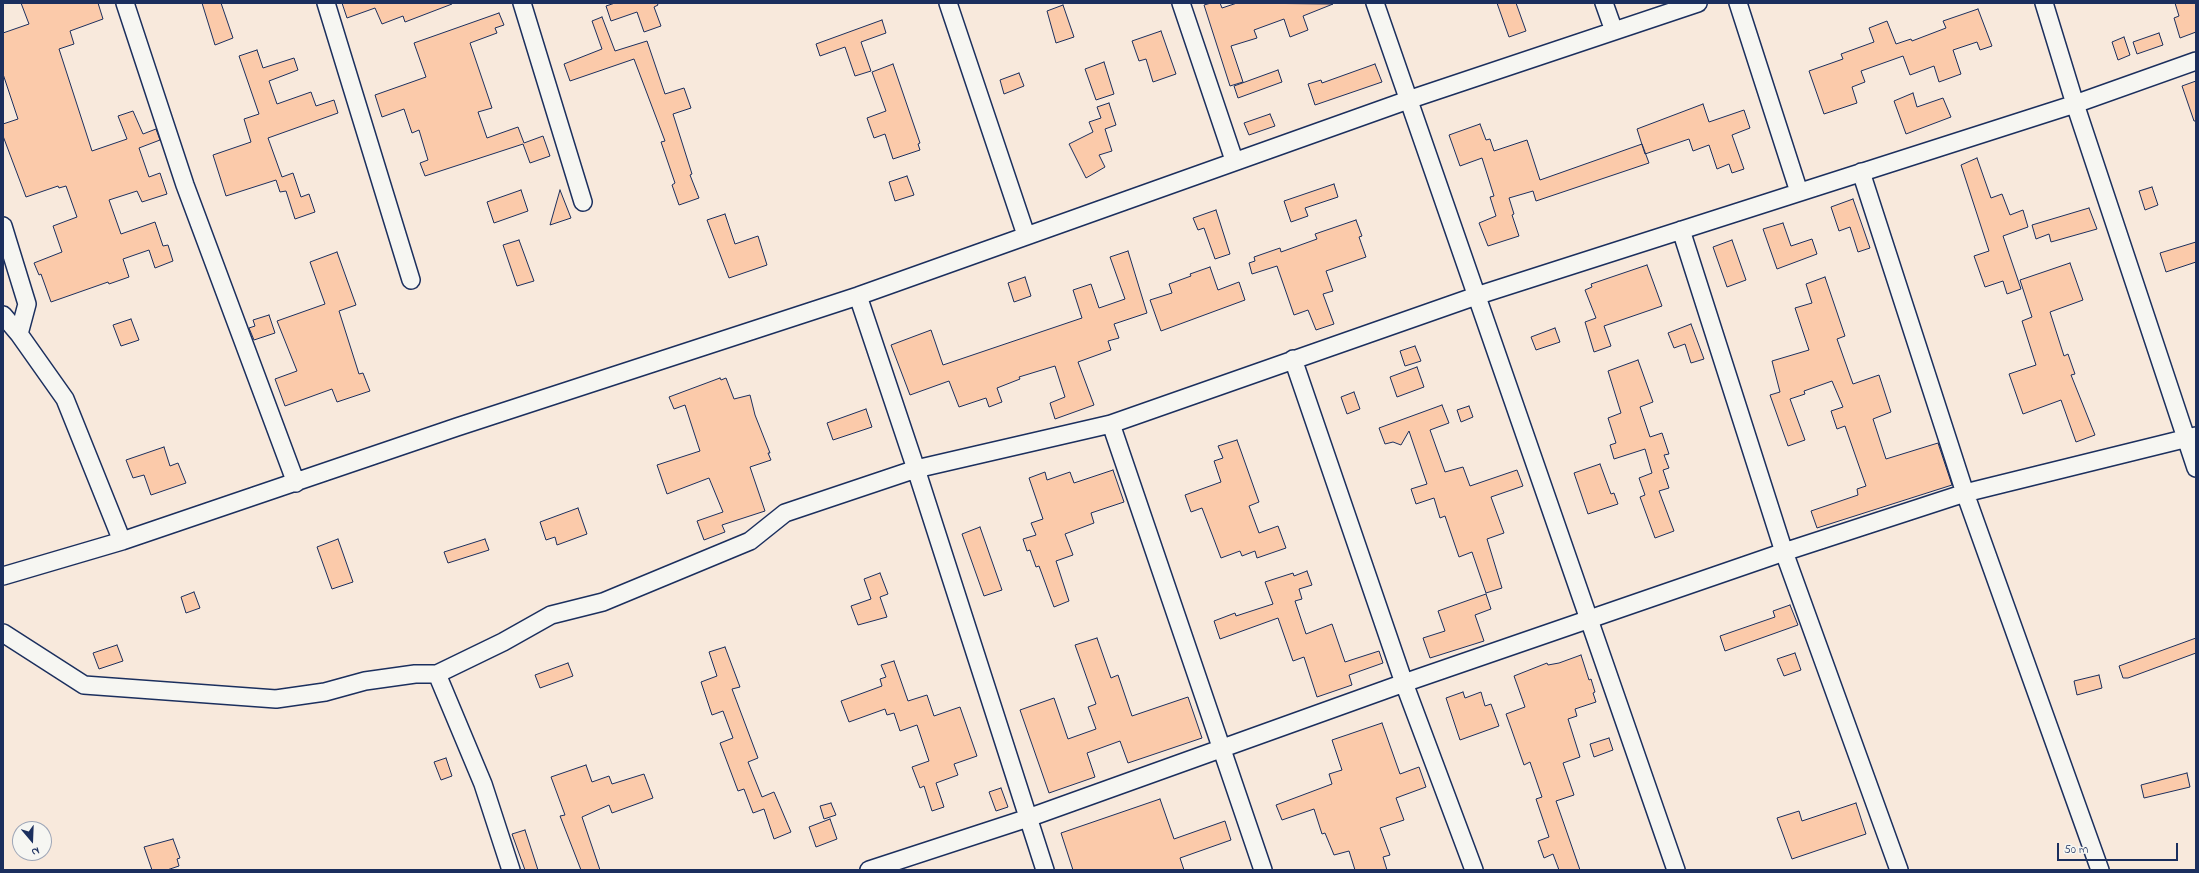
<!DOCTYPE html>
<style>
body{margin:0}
#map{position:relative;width:2199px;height:873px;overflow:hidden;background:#f8e9dc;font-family:"Indie Flower",sans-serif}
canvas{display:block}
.frame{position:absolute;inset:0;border:4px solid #1b2f5e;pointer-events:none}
.north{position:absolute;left:12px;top:821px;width:40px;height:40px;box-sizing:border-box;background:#f6f6f2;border:1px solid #9ea6b7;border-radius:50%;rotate:161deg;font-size:11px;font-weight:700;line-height:16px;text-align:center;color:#1b2f5e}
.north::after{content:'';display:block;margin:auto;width:14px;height:18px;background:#1b2f5e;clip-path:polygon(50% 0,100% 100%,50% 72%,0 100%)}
.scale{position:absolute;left:2057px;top:843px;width:121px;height:18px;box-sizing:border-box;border:2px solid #1b2f5e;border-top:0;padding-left:5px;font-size:12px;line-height:14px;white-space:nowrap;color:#1b2f5e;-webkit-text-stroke:3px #f6f6f2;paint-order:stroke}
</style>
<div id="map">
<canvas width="2199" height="873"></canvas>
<div class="frame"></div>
<div class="north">N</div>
<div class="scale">50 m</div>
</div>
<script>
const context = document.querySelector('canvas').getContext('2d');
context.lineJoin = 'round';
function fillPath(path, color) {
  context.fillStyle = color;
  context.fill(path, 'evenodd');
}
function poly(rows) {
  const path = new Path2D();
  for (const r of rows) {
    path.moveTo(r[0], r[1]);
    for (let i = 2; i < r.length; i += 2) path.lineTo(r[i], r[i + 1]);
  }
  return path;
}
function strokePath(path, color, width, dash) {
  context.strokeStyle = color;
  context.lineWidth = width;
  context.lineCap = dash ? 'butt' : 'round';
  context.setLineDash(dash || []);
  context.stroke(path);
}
const building = poly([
 [21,3,98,3,103,19,70,31,74,44,59,49,92,151,127,139,118,116,133,111,143,134,156,129,160,140,139,148,149,177,160,173,167,194,142,202,137,191,109,200,121,234,155,222,163,246,168,245,173,261,155,268,149,250,123,259,129,277,109,284,108,282,51,302,41,274,39,275,34,263,62,252,53,226,77,217,66,186,59,188,58,186,26,197,3,136,3,124,18,119,3,74,3,33,29,24,21,3],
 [202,3,221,3,233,38,215,45,202,3],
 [342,3,452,3,452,4,405,22,403,16,382,24,375,8,347,18,342,3],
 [615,3,657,3,658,5,654,7,661,26,644,32,637,12,611,21,606,6,615,3],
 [1211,3,1220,3,1222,8,1237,3,1333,4,1303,16,1308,30,1290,37,1284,19,1254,30,1257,38,1231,46,1243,82,1230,86,1204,5,1211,3],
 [1497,3,1516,3,1526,31,1509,37,1497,3],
 [2175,3,2196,3,2196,32,2180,38,2174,18,2179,16,2175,3],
 [1063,5,1074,37,1056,43,1047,11,1063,5],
 [1978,9,1992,46,1980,50,1977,42,1953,50,1961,74,1939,82,1934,66,1910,75,1903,56,1861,71,1865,82,1852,87,1857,103,1824,114,1809,71,1843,59,1841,54,1874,42,1869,28,1887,21,1896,44,1911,39,1912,41,1946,28,1943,21,1978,9],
 [499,13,504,25,495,28,497,33,470,43,492,108,478,112,487,138,518,127,524,143,543,136,550,156,530,163,523,144,425,176,420,163,428,160,419,130,412,133,404,109,382,117,375,95,426,77,414,43,499,13],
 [602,17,615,51,647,41,665,94,684,88,691,108,673,114,692,174,690,175,699,198,679,205,672,185,675,183,661,142,665,141,634,59,570,81,564,64,602,49,592,21,602,17],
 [882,20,886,33,861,42,871,71,855,76,845,47,820,56,816,44,882,20],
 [1161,31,1176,74,1153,82,1146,59,1139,61,1132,41,1161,31],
 [2159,33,2163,45,2137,54,2133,42,2159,33],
 [2124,37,2130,55,2118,60,2112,42,2124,37],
 [257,50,263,68,294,58,298,70,269,81,277,104,311,92,316,106,334,100,338,113,268,138,282,177,293,173,301,197,309,194,315,212,295,219,286,191,280,192,276,180,226,196,213,155,251,142,244,119,259,114,239,56,257,50],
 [1104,62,1114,94,1096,100,1085,69,1104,62],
 [893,64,920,143,918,144,920,150,893,159,885,134,874,138,867,118,886,111,872,72,893,64],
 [1375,64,1382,82,1315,105,1308,84,1321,80,1322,83,1375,64],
 [1278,70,1282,82,1238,98,1234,86,1278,70],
 [1019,73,1024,86,1004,94,1000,80,1019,73],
 [2196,81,2196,121,2194,121,2182,86,2196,81],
 [1913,93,1917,107,1943,98,1951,117,1906,134,1894,101,1913,93],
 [1109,103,1116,125,1105,129,1112,151,1099,155,1105,167,1086,178,1069,144,1093,132,1089,122,1101,118,1097,107,1109,103],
 [1703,104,1709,122,1744,110,1750,128,1732,135,1744,169,1732,173,1729,164,1717,169,1709,145,1693,151,1689,139,1645,154,1637,129,1703,104],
 [1270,114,1275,126,1249,135,1244,123,1270,114],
 [1480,124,1486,140,1490,139,1494,151,1527,140,1540,180,1642,144,1649,163,1539,200,1536,201,1533,191,1509,198,1514,214,1512,215,1519,236,1488,246,1479,223,1496,216,1490,197,1494,196,1482,158,1460,166,1449,135,1480,124],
 [1977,158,1991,198,2002,194,2010,215,2023,210,2028,227,2003,236,2021,289,2007,294,2003,281,1985,287,1974,256,1989,251,1961,165,1977,158],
 [907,176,914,195,895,201,889,182,907,176],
 [1334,184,1338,197,1305,208,1308,216,1291,222,1284,201,1334,184],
 [2152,187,2158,205,2145,210,2139,191,2152,187],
 [521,190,528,211,494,223,487,202,521,190],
 [560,190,571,218,550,225,560,190],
 [1853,199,1870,248,1858,252,1850,227,1839,231,1831,207,1853,199],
 [2089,208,2097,229,2051,242,2049,234,2036,239,2032,225,2089,208],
 [1216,210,1230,254,1215,259,1204,228,1198,230,1193,218,1216,210],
 [725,214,735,244,758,236,767,265,729,278,707,220,725,214],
 [1356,220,1362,236,1359,237,1366,257,1326,271,1333,291,1323,294,1334,324,1316,330,1308,310,1294,315,1277,266,1252,274,1249,263,1255,261,1254,257,1280,248,1281,252,1317,239,1315,234,1356,220],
 [1783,223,1791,246,1812,239,1817,254,1777,269,1763,229,1783,223],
 [519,240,534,281,517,286,503,245,519,240],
 [1732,240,1746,280,1727,287,1713,247,1732,240],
 [2196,242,2196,262,2166,272,2160,253,2196,242],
 [1128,251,1147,313,1114,324,1119,338,1108,341,1111,350,1078,362,1094,405,1055,419,1050,403,1065,397,1055,366,1019,377,1020,379,997,388,1002,402,989,407,986,398,959,407,949,381,910,395,891,345,931,330,943,365,1082,318,1073,290,1091,284,1099,308,1125,299,1110,257,1128,251],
 [337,252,356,305,339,311,359,374,363,373,370,391,337,402,332,389,285,406,275,379,297,371,277,321,325,304,310,262,337,252],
 [2070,263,2083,300,2050,312,2064,356,2068,354,2075,374,2071,375,2095,435,2076,442,2061,400,2023,414,2009,374,2036,365,2022,321,2032,317,2020,280,2070,263],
 [1647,265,1662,306,1604,326,1611,346,1594,352,1585,322,1596,318,1585,290,1592,287,1591,284,1647,265],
 [1210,267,1218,290,1239,282,1245,300,1161,331,1150,300,1172,293,1169,284,1191,276,1190,274,1210,267],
 [1025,277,1031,296,1014,302,1008,283,1025,277],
 [1825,277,1845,336,1837,339,1853,384,1879,375,1891,412,1873,419,1886,459,1938,443,1952,485,1817,528,1811,511,1858,495,1857,489,1866,486,1845,426,1837,429,1831,411,1843,407,1832,381,1804,391,1805,394,1790,399,1805,440,1788,446,1770,395,1780,392,1772,361,1809,350,1795,308,1812,303,1806,284,1825,277],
 [269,315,275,333,254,340,249,328,255,326,253,320,269,315],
 [131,319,139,340,121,346,113,325,131,319],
 [1691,324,1704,359,1691,363,1685,344,1674,348,1668,333,1691,324],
 [1555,328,1560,342,1536,350,1531,337,1555,328],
 [1415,346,1421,361,1405,366,1400,351,1415,346],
 [1638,360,1653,402,1640,407,1650,437,1662,433,1669,454,1664,455,1669,468,1663,470,1669,488,1659,491,1674,531,1655,538,1640,497,1645,495,1639,478,1652,473,1645,449,1614,459,1610,445,1616,443,1608,418,1621,413,1608,371,1638,360],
 [1417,367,1424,387,1397,397,1390,377,1417,367],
 [720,378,721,380,726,378,734,399,750,395,755,415,770,453,768,453,771,460,750,467,765,511,722,525,725,532,704,540,697,521,723,512,709,478,667,494,657,465,700,451,685,405,674,409,669,397,720,378],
 [1354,392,1360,409,1347,414,1341,397,1354,392],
 [1442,405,1449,423,1430,430,1445,472,1463,467,1470,486,1517,470,1523,486,1491,497,1504,533,1487,539,1502,588,1486,593,1472,552,1459,557,1445,516,1440,518,1434,498,1416,504,1411,489,1427,484,1409,431,1401,445,1393,442,1385,444,1379,428,1442,405],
 [1469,406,1473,417,1461,422,1457,410,1469,406],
 [866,409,872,427,833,440,827,423,866,409],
 [1237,440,1259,502,1249,506,1259,533,1278,526,1286,548,1257,558,1255,551,1242,556,1240,551,1221,558,1202,508,1191,512,1185,495,1221,482,1214,461,1223,458,1218,446,1237,440],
 [164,447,170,466,178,463,186,483,151,495,144,475,133,478,126,460,164,447],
 [1600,464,1611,494,1614,493,1618,504,1588,514,1574,473,1600,464],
 [1113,470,1124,502,1091,513,1094,523,1065,534,1073,555,1056,561,1069,601,1054,607,1039,566,1036,567,1030,550,1027,551,1023,539,1036,535,1031,523,1043,519,1029,478,1045,472,1047,480,1070,472,1074,483,1113,470],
 [578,508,587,534,557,545,555,537,546,540,540,522,578,508],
 [980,527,1002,590,984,596,962,534,980,527],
 [338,539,353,582,332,589,317,547,338,539],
 [485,539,489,550,448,563,444,552,485,539],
 [1307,571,1312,585,1299,589,1302,599,1295,601,1306,634,1332,624,1345,662,1379,651,1383,663,1349,675,1352,685,1317,697,1304,657,1293,661,1278,618,1220,639,1214,621,1235,613,1236,616,1273,604,1265,582,1293,573,1294,576,1307,571],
 [880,573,888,594,880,597,887,617,858,625,851,606,871,599,864,579,880,573],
 [194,592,200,608,186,613,181,597,194,592],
 [1486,594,1491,609,1475,615,1484,641,1430,658,1423,638,1445,631,1438,611,1486,594],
 [1790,605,1798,625,1725,651,1720,636,1775,617,1773,611,1790,605],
 [1097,638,1111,678,1118,675,1132,716,1188,697,1202,738,1128,763,1120,741,1087,753,1095,777,1049,793,1020,710,1054,698,1068,739,1096,729,1088,707,1096,704,1075,645,1097,638],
 [2196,638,2196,653,2128,678,2123,678,2119,666,2196,638],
 [117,645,123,661,99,669,93,653,117,645],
 [725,647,740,687,732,689,758,758,748,762,762,797,774,792,791,832,774,839,764,809,753,813,744,789,738,791,720,743,733,738,723,711,712,715,701,682,717,676,709,652,725,647],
 [1795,653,1801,670,1784,676,1777,659,1795,653],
 [1581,655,1589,680,1591,679,1595,692,1593,693,1596,702,1575,709,1577,716,1568,719,1580,757,1563,763,1574,795,1556,801,1580,870,1559,870,1553,854,1544,858,1538,841,1549,837,1536,799,1542,797,1530,762,1524,765,1506,714,1525,707,1514,676,1547,663,1548,665,1559,663,1581,655],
 [894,661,908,701,927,695,934,716,960,707,977,756,954,764,958,775,936,783,944,807,932,811,924,786,920,788,912,767,929,761,917,725,900,731,894,713,887,715,885,709,849,722,841,701,882,686,880,679,886,677,881,665,894,661],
 [568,663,573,676,540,688,535,675,568,663],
 [2099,675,2102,688,2077,695,2074,681,2099,675],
 [1463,692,1465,698,1481,692,1485,706,1491,704,1499,726,1460,740,1446,698,1463,692],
 [1382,723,1400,774,1419,767,1426,787,1396,798,1404,820,1380,828,1390,855,1383,857,1387,870,1355,870,1349,851,1334,855,1325,833,1322,834,1314,809,1282,820,1276,805,1332,784,1329,774,1342,770,1332,740,1382,723],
 [1609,738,1613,750,1594,757,1590,744,1609,738],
 [446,758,452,776,441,780,434,762,446,758],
 [586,765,592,782,609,776,612,784,644,774,653,798,612,813,609,805,582,817,600,870,581,870,560,816,565,815,551,777,586,765],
 [2187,773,2190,787,2144,798,2141,785,2187,773],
 [1001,788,1008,807,996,811,989,792,1001,788],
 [1160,799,1174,839,1225,821,1231,840,1180,858,1184,870,1073,870,1061,833,1160,799],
 [831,803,836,815,824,819,820,806,831,803],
 [1856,803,1866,834,1792,859,1777,818,1799,811,1802,821,1856,803],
 [830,819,837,839,816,847,809,827,830,819],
 [525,830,538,870,525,870,512,834,525,830],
 [173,839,180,858,177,859,179,866,167,870,152,870,144,847,173,839]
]);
fillPath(building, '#fbcaaa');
strokePath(building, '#1b2f5e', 1);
const street = poly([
 [125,3,185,185,296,483],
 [326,3,411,280],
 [522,3,583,202],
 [948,3,1026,235],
 [1181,3,1234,160],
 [1375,3,1676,870],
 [1604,3,1614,31],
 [1738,3,1799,192],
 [2044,3,2075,104,2196,468],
 [1861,172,1965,493,2100,870],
 [3,226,27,304,19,334],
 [1681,230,1784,552,1899,870],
 [858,296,916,469,1045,870],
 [3,315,19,334,65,399,122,541],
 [1293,359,1404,683,1474,870],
 [1111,424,1263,870],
 [3,576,122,541,457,427,858,296,1408,100,1698,3],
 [3,633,84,685,276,699,325,692,365,681,415,674,437,674,503,642,551,615,603,602,750,541,785,513,916,469,1111,424,1476,296,2075,104,2196,61],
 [437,674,483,784,511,870],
 [869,870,1028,818,1404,683,1784,552,1965,493,2196,436]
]);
strokePath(street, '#1b2f5e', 20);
strokePath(street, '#f6f6f2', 17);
</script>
